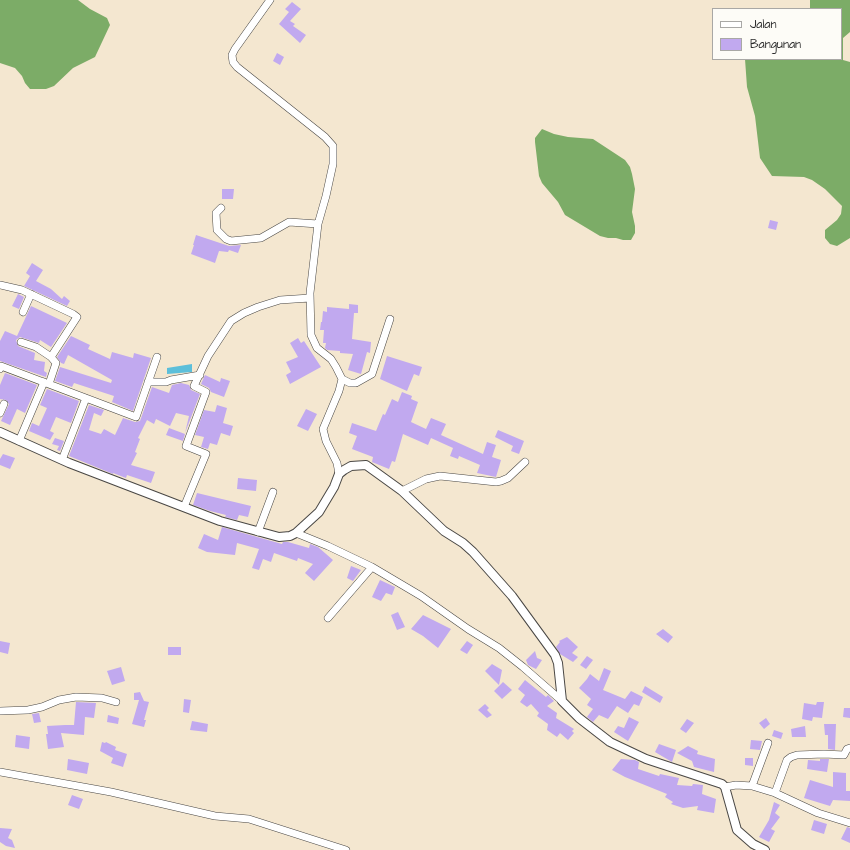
<!DOCTYPE html>
<style>
body{margin:0}
#map{position:relative;width:850px;height:850px;overflow:hidden;background:#f4e7d0;font-family:"Architects Daughter",sans-serif}
canvas{display:block}
.legend{position:absolute;left:712px;top:8px;width:130px;height:52px;box-sizing:border-box;background:#fdfcf7;border:1px solid #a9a8a5;margin:0;padding:5px 7px;list-style:none;font-size:12px;color:#2b2b2b}
.legend li{display:flex;align-items:center;gap:8px;height:20px}
.legend b{width:20px;border:1px solid #a9a8a5}
</style>
<div id="map">
<canvas width="850" height="850"></canvas>
<ul class="legend">
<li><b style="height:5px;background:#fff"></b>Jalan</li>
<li><b style="height:11px;background:#c1a9ef"></b>Bangunan</li>
</ul>
</div>
<script>
const context = document.querySelector('canvas').getContext('2d');
context.lineJoin = 'round';
function fillPath(path, color) {
  context.fillStyle = color;
  context.fill(path, 'evenodd');
}
function poly(rows) {
  const path = new Path2D();
  for (const r of rows) {
    path.moveTo(r[0], r[1]);
    for (let i = 2; i < r.length; i += 2) path.lineTo(r[i], r[i + 1]);
  }
  return path;
}
function strokePath(path, color, width, dash) {
  context.strokeStyle = color;
  context.lineWidth = width;
  context.lineCap = dash ? 'butt' : 'round';
  context.setLineDash(dash || []);
  context.stroke(path);
}
fillPath(poly([
 [0,0,78,0,90,9,107,18,110,25,95,57,73,68,54,86,46,89,30,89,25,83,22,76,15,68,0,63],
 [810,0,850,0,850,32,843,38,843,60,850,62,850,238,837,246,830,244,825,238,825,230,837,220,841,214,842,206,825,189,812,180,804,177,772,176,760,158,755,116,747,87,745,59,841,59,841,9,810,9],
 [542,129,554,134,568,137,593,139,625,160,630,167,632,174,635,189,632,212,635,226,635,233,631,240,623,240,616,238,608,238,600,236,565,215,558,202,542,183,539,176,535,142,535,138]
]), '#7cac67');
fillPath(poly([
 [192,364,192,372,167,374,167,368]
]), '#5cbfda');
fillPath(poly([
 [292,2,301,9,290,21,295,24,293,26,306,35,300,43,279,24,289,12,285,9],
 [277,53,284,57,280,65,273,61],
 [222,189,234,189,233,199,222,199],
 [770,220,778,222,776,230,768,228],
 [196,235,229,246,241,245,238,253,229,250,228,252,219,251,215,263,191,254,194,245,193,245],
 [32,263,43,270,36,281,51,289,62,299,64,296,70,301,67,306,24,286,30,276,26,273],
 [18,294,24,297,19,309,12,306],
 [349,304,358,305,358,313,354,313,352,339,371,342,370,353,367,352,361,374,348,370,353,354,340,353,340,351,327,350,325,348,326,343,323,343,324,330,320,330,321,322,322,322,323,311,327,312,327,307,349,309],
 [31,306,67,323,51,347,40,340,39,343,20,337,16,340,18,346,35,353,34,360,45,362,44,371,47,373,46,377,0,361,0,341,5,331,17,336],
 [71,336,90,345,88,349,110,359,112,352,133,358,134,353,151,358,133,411,112,402,114,396,74,383,72,387,55,381,60,367,111,383,112,380,68,355,64,364,61,363,57,357],
 [298,338,301,343,304,341,321,367,290,384,286,375,291,372,286,362,298,357,290,343],
 [387,356,422,367,419,376,414,374,407,391,380,379],
 [5,373,37,385,25,413,17,409,10,425,1,421,9,404,6,400,0,399,0,385],
 [205,375,220,382,221,378,230,381,224,397,211,392,209,388,201,384],
 [181,383,189,385,191,390,200,394,185,433,189,416,176,413,170,426,156,419,154,424,147,420,138,438,140,439,135,452,137,453,131,465,155,472,151,483,127,475,126,478,113,473,113,474,69,456,89,405,104,410,101,416,94,413,89,430,101,434,104,429,115,435,123,418,135,422,140,421,152,387,169,393,172,385],
 [47,389,79,401,71,423,56,417,50,431,54,433,50,440,29,431,32,423,39,426,47,408,40,405],
 [402,392,412,396,411,399,418,402,411,422,426,429,431,418,446,424,441,435,483,454,487,442,496,445,492,457,501,460,496,477,477,473,480,465,459,456,458,459,450,456,453,448,431,438,428,445,403,434,395,462,392,461,389,469,372,462,373,457,352,449,357,436,349,433,352,423,376,431,383,414,385,415,392,399,398,402],
 [217,405,227,408,223,423,233,426,230,436,221,433,217,445,210,443,208,449,201,447,204,437,195,435,204,410,215,412],
 [306,409,317,414,308,431,297,426],
 [169,428,185,434,183,441,166,435],
 [498,430,524,441,519,454,511,451,513,446,495,437],
 [55,438,64,441,60,451,57,450,59,446,52,444],
 [3,454,15,458,10,469,0,465,0,459],
 [238,478,257,480,256,491,237,489],
 [197,493,251,506,248,517,239,515,237,520,225,517,226,515,210,511,193,505],
 [222,527,282,544,283,542,288,542,309,548,310,544,318,547,333,560,314,581,305,573,313,564,298,558,297,561,274,553,271,562,263,559,259,570,252,568,259,549,237,543,235,555,207,552,198,548,204,534,218,540],
 [351,566,361,570,353,581,347,578],
 [380,580,395,587,392,595,386,593,381,601,372,597],
 [398,612,405,627,397,630,391,615],
 [423,615,451,629,438,648,423,636,411,629],
 [663,629,673,637,668,643,656,634],
 [567,637,578,647,572,653,578,657,573,662,560,654,556,647,560,642,559,641],
 [0,641,10,643,8,654,0,652],
 [467,641,473,645,467,654,460,650],
 [168,647,181,647,181,655,168,655],
 [535,651,537,658,542,660,536,669,528,665,526,660],
 [587,656,593,660,586,669,580,665],
 [492,664,502,670,499,685,485,671],
 [121,667,125,681,112,685,107,671],
 [604,668,611,671,603,690,625,699,631,691,643,697,639,706,634,704,628,713,617,706,608,719,599,715,593,722,587,717,593,709,587,705,591,699,579,688,587,679,590,674,599,681],
 [525,680,546,697,548,695,554,701,547,706,557,713,556,718,574,729,572,731,574,733,568,740,560,733,557,737,547,730,548,724,537,716,539,713,531,704,527,707,520,702,525,695,518,689],
 [503,682,512,690,502,699,494,691],
 [645,686,663,697,660,703,642,692],
 [140,692,144,701,149,702,144,720,146,720,144,727,132,724,139,700,134,700,134,693],
 [184,699,191,700,189,713,183,712],
 [76,702,96,703,94,718,85,717,84,735,61,733,64,747,48,749,46,734,48,734,47,726,65,725,74,725],
 [817,702,824,702,822,718,813,717,812,721,802,719,804,703,816,705],
 [485,704,489,708,487,710,492,715,487,718,478,710],
 [844,708,850,708,850,718,843,717],
 [39,713,41,722,34,723,32,714],
 [108,715,119,718,118,724,107,722],
 [629,717,639,722,628,741,614,732,618,726,624,728],
 [766,718,770,724,764,729,759,723],
 [687,719,694,723,686,733,680,729],
 [192,721,208,724,207,732,190,730],
 [824,724,836,724,835,750,828,749,828,735,825,735],
 [805,726,806,737,792,737,791,729],
 [774,730,783,733,781,739,772,736],
 [16,735,30,737,29,749,15,747],
 [751,740,762,741,760,750,750,749],
 [102,742,105,743,106,742,116,747,115,750,127,754,123,767,111,763,113,758,100,751],
 [659,744,676,750,672,762,655,752],
 [688,746,698,751,697,754,715,759,714,772,694,767,692,761,677,753],
 [745,758,753,758,753,766,745,765],
 [68,759,89,763,87,774,67,770],
 [621,759,635,760,639,762,638,769,659,776,660,774,679,778,677,785,692,786,693,784,703,785,702,794,716,799,714,813,697,810,698,806,683,808,671,804,673,802,665,797,667,794,625,777,612,770],
 [820,759,829,759,827,772,807,769,808,760,820,761],
 [833,772,846,773,846,791,850,791,850,801,833,800,830,806,804,798,810,780,833,787],
 [72,795,83,799,79,809,68,805],
 [774,802,780,805,775,813,780,817,771,829,775,831,769,842,759,837,769,820],
 [814,820,827,824,824,834,811,830],
 [847,827,850,828,850,843,841,839],
 [0,828,12,829,8,838,12,840,15,848,6,846,0,842]
]), '#c1a9ef');
const minor = poly([
 [270,0,235,49,232,55,233,62,237,67,325,137,333,146,333,164,326,196,318,224,310,293,311,335,317,348,331,359,336,367,342,379,339,391,323,429,326,441,337,463,339,474],
 [221,208,216,213,217,230,226,239,231,241,261,238,289,222,318,224],
 [0,285,22,290,73,314,77,317,51,357,56,363,49,384],
 [23,312,31,294],
 [21,342,36,347,51,357],
 [0,369,1,366,136,417,157,357],
 [342,379,350,383,356,383,372,374,390,319],
 [148,382,166,382,171,380,200,375],
 [0,413,4,404],
 [19,441,44,382],
 [62,460,86,398],
 [402,491,426,479,440,476,496,482,501,481,508,478,525,462],
 [184,507,206,454,186,446,206,392,194,386,208,356,231,321,244,313,258,307,280,300,310,298],
 [258,532,273,492],
 [296,533,328,546,372,567,421,596,468,629,499,648,523,667,562,701],
 [328,618,372,567],
 [0,711,28,710,42,707,59,700,76,697,102,698,116,702],
 [0,772,111,792,215,816,249,819,346,850],
 [752,786,768,743],
 [725,787,736,785,752,786,775,793,818,813,850,823],
 [775,793,787,760,791,757,797,755,824,754,844,755,847,749,850,748]
]);
const tertiary = poly([
 [0,432,69,463,220,521,279,537,290,536,296,533,319,512,334,487,339,474,344,470,351,466,366,465,402,491,444,531,463,543,473,552,512,596,555,655,558,663,562,701,579,718,610,742,646,759,722,784,725,787,737,830,753,844,765,850]
]);
strokePath(minor, '#494744', 8);
strokePath(tertiary, '#494744', 10);
strokePath(minor, '#fff', 7);
strokePath(tertiary, '#fff', 8);
</script>
